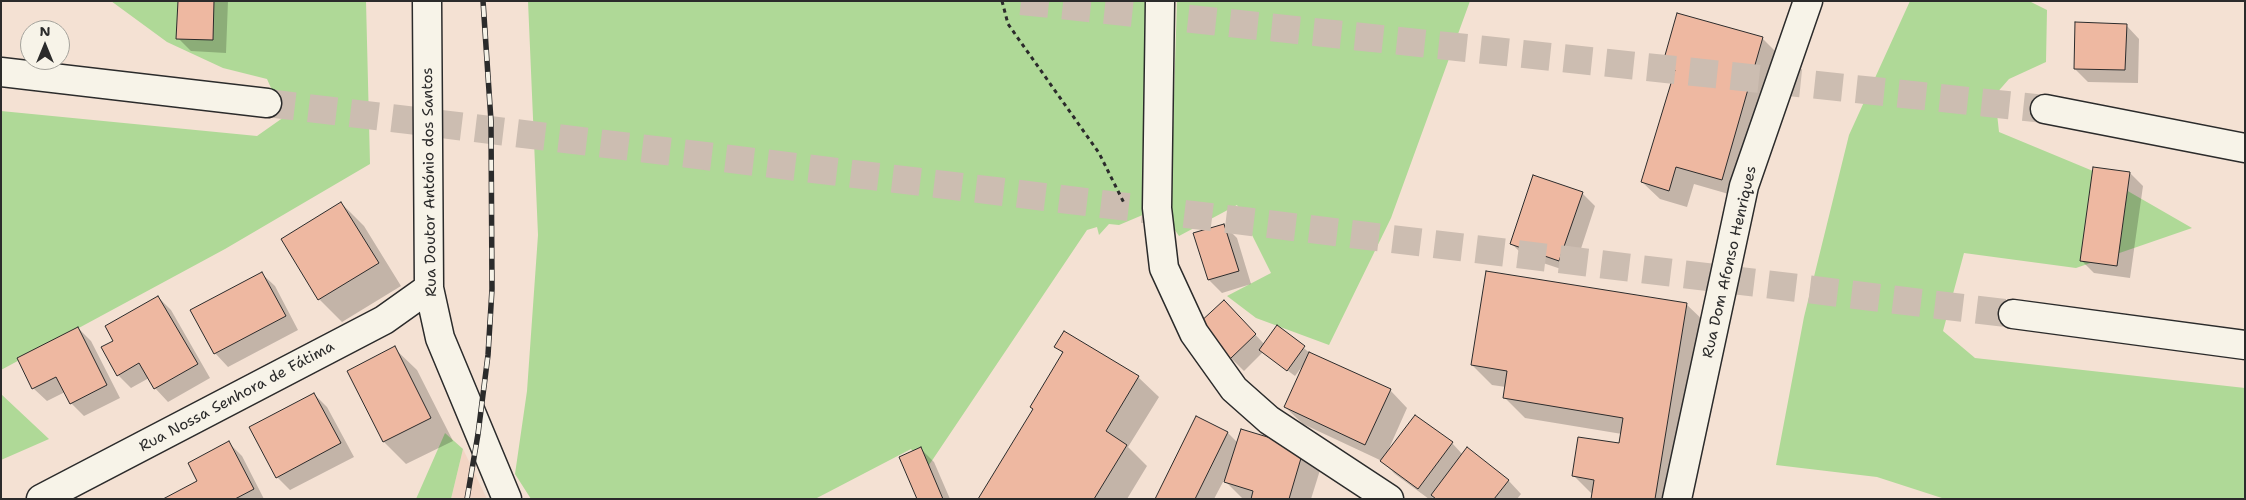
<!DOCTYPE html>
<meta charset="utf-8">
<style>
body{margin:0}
#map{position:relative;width:2246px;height:500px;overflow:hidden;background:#f4e1d3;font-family:"Shantell Sans",sans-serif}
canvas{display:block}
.frame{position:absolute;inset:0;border:2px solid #2b2b2b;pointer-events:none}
.north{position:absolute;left:20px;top:20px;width:50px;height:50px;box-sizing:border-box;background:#f7f3e8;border:1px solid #a5a39c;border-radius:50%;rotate:0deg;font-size:14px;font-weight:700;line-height:20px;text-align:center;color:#2b2b2b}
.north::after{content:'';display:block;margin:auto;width:18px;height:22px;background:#2b2b2b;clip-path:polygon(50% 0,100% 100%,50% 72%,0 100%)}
</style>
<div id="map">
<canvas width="2246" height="500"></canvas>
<div class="frame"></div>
<div class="north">N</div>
</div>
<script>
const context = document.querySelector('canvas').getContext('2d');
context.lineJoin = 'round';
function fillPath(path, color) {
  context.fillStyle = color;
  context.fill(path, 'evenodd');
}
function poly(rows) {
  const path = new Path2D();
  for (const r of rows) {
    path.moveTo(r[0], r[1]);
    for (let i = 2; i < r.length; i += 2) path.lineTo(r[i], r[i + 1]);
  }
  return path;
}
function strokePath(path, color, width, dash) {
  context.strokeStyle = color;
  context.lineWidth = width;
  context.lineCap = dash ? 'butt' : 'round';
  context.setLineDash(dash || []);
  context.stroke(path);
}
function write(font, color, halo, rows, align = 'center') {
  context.font = font + ' "Shantell Sans",sans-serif';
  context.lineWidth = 4;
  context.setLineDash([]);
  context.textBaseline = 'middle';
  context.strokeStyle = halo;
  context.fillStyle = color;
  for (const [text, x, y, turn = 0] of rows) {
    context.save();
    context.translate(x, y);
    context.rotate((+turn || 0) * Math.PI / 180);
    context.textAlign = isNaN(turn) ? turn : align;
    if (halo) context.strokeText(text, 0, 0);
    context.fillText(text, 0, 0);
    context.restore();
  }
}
fillPath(poly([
 [463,449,487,499,451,499]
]), '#f2d5c4');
fillPath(poly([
 [111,1,366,1,370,164,225,249,1,370,1,111,257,136,284,117,267,79,223,68,167,42],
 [528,1,1147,1,1145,214,1119,225,1109,224,1099,235,1097,227,1087,230,927,468,911,449,815,499,531,499,515,474,527,391,538,235],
 [1177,1,1470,1,1391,218,1329,345,1256,318,1227,296,1271,273,1237,205,1179,236,1170,223],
 [1910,1,2029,1,2047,10,2046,62,2009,79,1995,95,1999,132,2093,171,2192,228,2076,268,1964,253,1943,331,1975,358,2245,388,2245,499,1945,499,1877,477,1776,465,1804,317,1849,135],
 [1,394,49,439,1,460],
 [445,433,463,449,451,499,416,499]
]), '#afd997');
fillPath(poly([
 [179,1,228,1,226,53,191,51,178,38],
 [2126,25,2139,39,2138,83,2088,82,2075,69],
 [1762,38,1780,56,1739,197,1694,184,1687,207,1660,199,1642,182,1674,77,1663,66],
 [2130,173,2143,186,2130,278,2094,273,2081,260],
 [1582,193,1595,206,1573,273,1525,257,1512,244],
 [341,203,364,226,401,286,342,322,319,299,283,239],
 [1224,225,1237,238,1251,284,1222,293,1209,280],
 [261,273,275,286,298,330,228,367,215,353,192,310],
 [158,297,171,310,210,378,168,402,155,388,149,378,131,388,118,375,115,341],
 [1686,304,1707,324,1678,499,1592,499,1593,495,1573,475,1620,445,1622,434,1525,418,1505,398,1506,387,1492,385,1472,365],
 [1237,315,1265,345,1278,327,1311,354,1390,390,1407,408,1387,453,1452,443,1463,455,1508,480,1521,494,1517,499,1437,499,1434,497,1429,499,1395,474,1382,461,1303,424,1285,407,1304,364,1295,376,1263,352,1244,371,1231,358],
 [78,328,91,341,120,398,84,416,71,403,65,392,47,401,33,388],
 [1065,333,1138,377,1159,397,1128,447,1147,466,1127,499,980,499,1034,409,1064,354,1056,347],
 [394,348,417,370,453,441,406,464,384,442],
 [314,394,327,407,354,457,290,490,277,477],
 [1228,433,1238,443,1304,450,1321,467,1311,499,1243,499,1224,480,1214,499,1156,499],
 [229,443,242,456,264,499,166,499,199,482],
 [921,449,934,462,950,499,919,499]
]), '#0003');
const building = poly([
 [178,1,214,1,213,40,176,39,178,1],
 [1677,13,1763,37,1722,180,1676,167,1669,191,1641,182,1675,70,1662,66,1677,13],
 [2075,22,2127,24,2125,70,2074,69,2075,22],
 [2093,167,2130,172,2117,266,2080,261,2093,167],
 [1533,175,1583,192,1559,261,1510,244,1533,175],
 [341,202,379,263,318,300,281,239,341,202],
 [1224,224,1239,271,1208,280,1193,233,1224,224],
 [1486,271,1687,303,1655,499,1591,499,1594,480,1572,476,1578,437,1619,443,1623,418,1503,398,1507,371,1471,365,1486,271],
 [262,272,286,316,214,354,190,310,262,272],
 [158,296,198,364,154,389,139,363,117,376,101,347,113,341,105,326,158,296],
 [1224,300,1256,334,1230,359,1198,324,1224,300],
 [1277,325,1305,346,1287,371,1259,350,1277,325],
 [78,327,107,385,70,404,56,377,32,389,17,358,78,327],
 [1064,331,1139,376,1106,431,1127,445,1094,499,978,499,1033,409,1030,407,1063,352,1054,347,1064,331],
 [395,346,431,418,383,442,347,371,395,346],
 [1309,352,1391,389,1365,445,1284,407,1309,352],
 [314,393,341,443,276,478,249,427,314,393],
 [1415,415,1453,442,1418,489,1380,461,1415,415],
 [1196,416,1228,432,1195,499,1155,499,1196,416],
 [1241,429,1304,448,1289,499,1251,499,1253,491,1224,482,1241,429],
 [229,441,254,489,235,499,163,499,197,481,188,463,229,441],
 [921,447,943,499,917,499,899,457,921,447],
 [1467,447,1509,480,1494,499,1436,499,1431,495,1467,447]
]);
fillPath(building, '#eeb8a1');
strokePath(building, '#2b2b2b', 1);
strokePath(poly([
 [1021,1,2045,109],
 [267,103,2013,314]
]), '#ccbdb1', 28, [28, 14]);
const minor = poly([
 [427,1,429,288,440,338,507,499],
 [1160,1,1157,208,1164,268,1194,333,1234,389,1269,420,1389,499],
 [41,499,384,320,429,288]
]);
const major = poly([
 [1677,499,1744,186,1808,1]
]);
const highway = poly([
 [1,72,267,103],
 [2045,109,2245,148],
 [2013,314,2245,345]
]);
strokePath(minor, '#2b2b2b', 31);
strokePath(major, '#2b2b2b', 31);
strokePath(highway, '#2b2b2b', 31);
strokePath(poly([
 [1002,1,1008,24,1099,153,1125,205]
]), '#2b2b2b', 3, [4, 4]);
strokePath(minor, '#f7f3e8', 28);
strokePath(major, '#f7f3e8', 28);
strokePath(highway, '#f7f3e8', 28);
const rail = poly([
 [467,499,478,434,488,355,492,289,491,121,483,1]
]);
strokePath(rail, '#2b2b2b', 5.5);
strokePath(rail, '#f7f3e8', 4, [11]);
write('15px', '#2b2b2b', '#f7f3e8', [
 ["Rua Doutor António dos Santos",430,182,-91],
 ["Rua Dom Afonso Henriques",1730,262,-77],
 ["Rua Nossa Senhora de Fátima",237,397,-28]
]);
</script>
